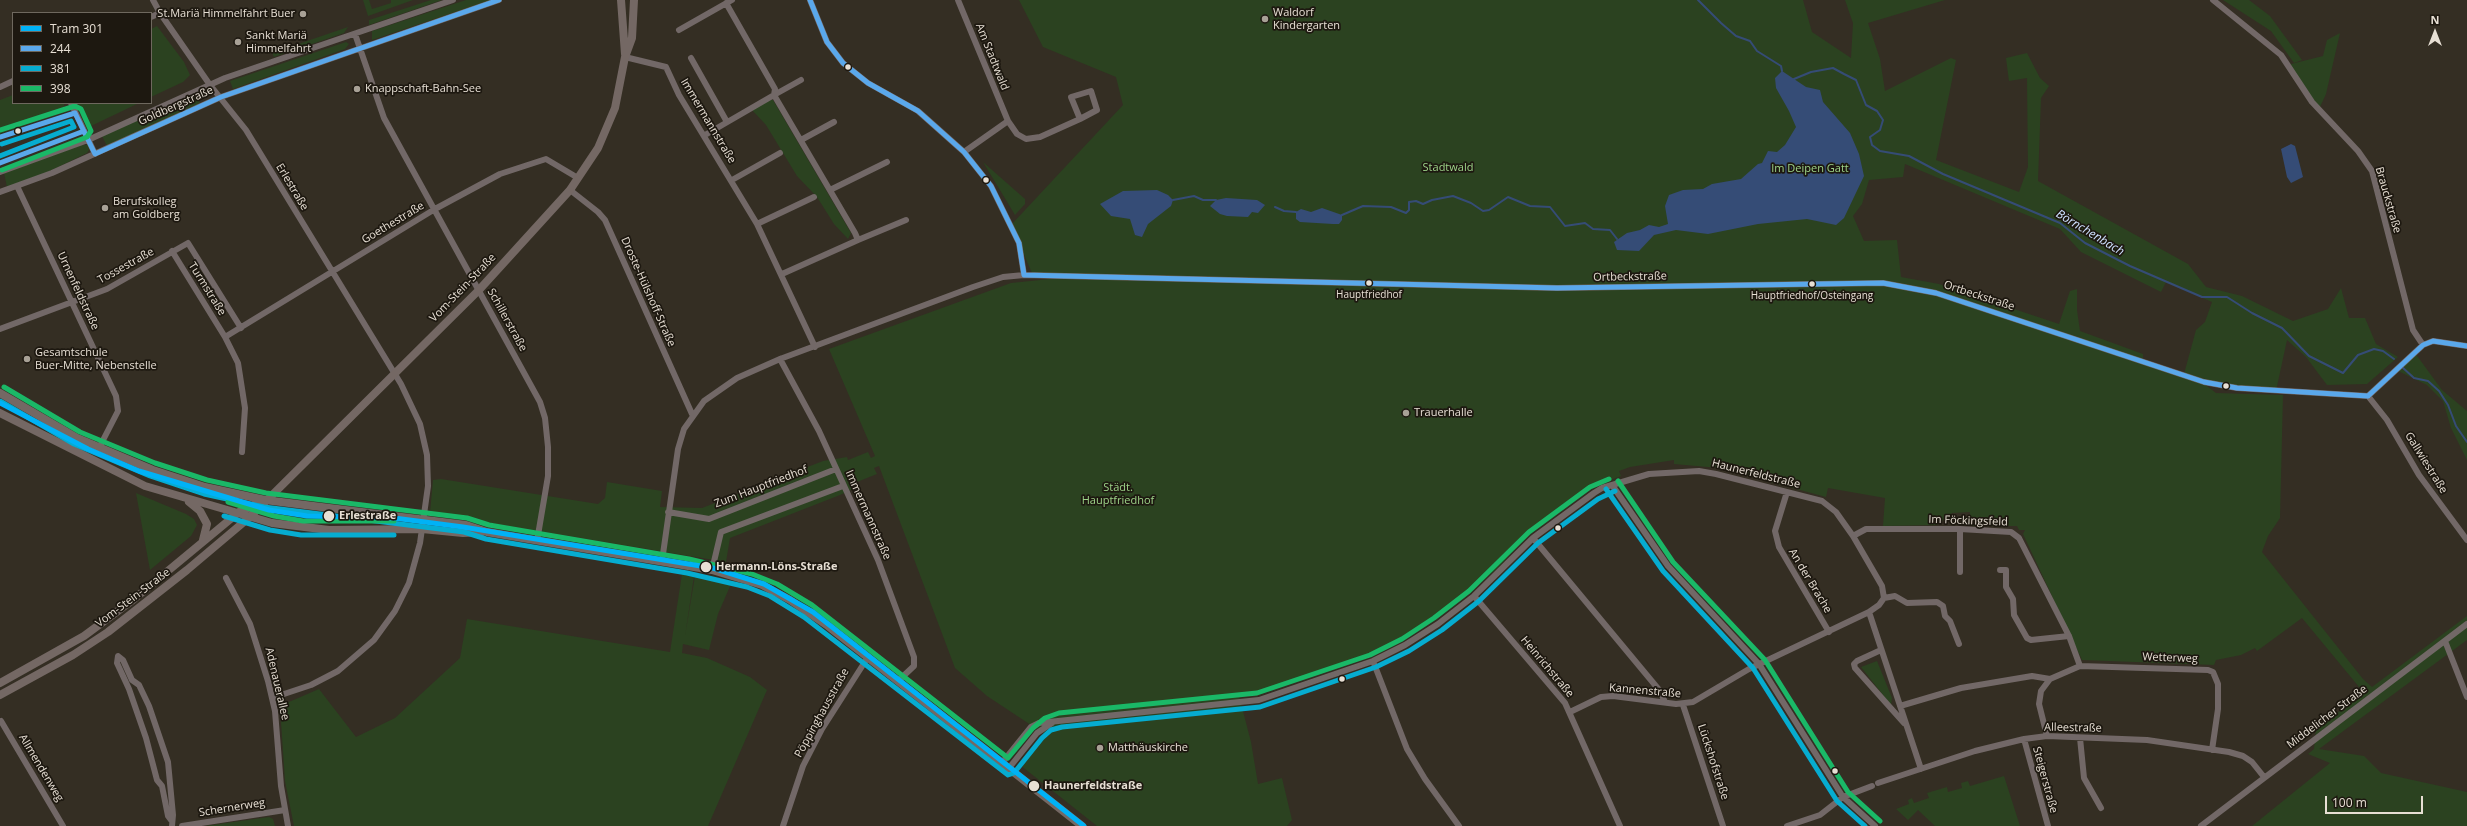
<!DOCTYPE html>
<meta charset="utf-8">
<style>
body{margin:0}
#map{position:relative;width:2467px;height:826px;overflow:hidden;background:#342e23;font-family:"Open Sans",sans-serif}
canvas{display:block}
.legend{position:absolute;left:12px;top:12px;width:140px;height:92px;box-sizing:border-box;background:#1d1810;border:1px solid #6e685e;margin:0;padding:5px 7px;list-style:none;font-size:12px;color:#e7dfd4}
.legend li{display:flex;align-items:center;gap:8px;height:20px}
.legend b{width:20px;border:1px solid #6e685e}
.north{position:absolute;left:2415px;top:12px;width:40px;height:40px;-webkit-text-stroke:3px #1d1810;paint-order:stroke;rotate:0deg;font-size:11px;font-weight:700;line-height:16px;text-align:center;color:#e7dfd4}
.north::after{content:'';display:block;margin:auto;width:14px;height:18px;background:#e7dfd4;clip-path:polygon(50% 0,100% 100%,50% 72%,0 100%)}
.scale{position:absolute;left:2325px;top:796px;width:98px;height:18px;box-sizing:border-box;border:2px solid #e7dfd4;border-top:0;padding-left:5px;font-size:12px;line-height:14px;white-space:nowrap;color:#e7dfd4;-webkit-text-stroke:3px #1d1810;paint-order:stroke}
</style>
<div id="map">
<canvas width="2467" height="826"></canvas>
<ul class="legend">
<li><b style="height:5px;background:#00b2f6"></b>Tram 301</li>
<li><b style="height:5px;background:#5aa8eb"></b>244</li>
<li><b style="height:5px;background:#06acd0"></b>381</li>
<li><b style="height:5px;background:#1ab867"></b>398</li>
</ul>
<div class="north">N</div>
<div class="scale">100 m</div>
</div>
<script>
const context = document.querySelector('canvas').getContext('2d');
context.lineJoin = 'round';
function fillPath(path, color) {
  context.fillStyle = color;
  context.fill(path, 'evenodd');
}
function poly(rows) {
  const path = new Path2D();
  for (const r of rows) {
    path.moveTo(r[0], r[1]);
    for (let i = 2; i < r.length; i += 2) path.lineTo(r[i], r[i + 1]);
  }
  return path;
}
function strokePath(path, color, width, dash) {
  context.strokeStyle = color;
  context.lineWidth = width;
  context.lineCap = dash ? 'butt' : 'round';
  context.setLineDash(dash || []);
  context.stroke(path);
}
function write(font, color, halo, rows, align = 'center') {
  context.font = font + ' "Open Sans",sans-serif';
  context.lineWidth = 3.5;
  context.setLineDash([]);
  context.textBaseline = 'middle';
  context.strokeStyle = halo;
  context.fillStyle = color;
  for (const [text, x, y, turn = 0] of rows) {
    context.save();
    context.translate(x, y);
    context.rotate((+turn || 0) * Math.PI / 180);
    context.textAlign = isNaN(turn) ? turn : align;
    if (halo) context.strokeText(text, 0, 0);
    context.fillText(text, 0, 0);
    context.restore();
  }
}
fillPath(poly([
 [363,0,369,0,372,9,391,3,391,0,413,0,368,16],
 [431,0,442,0,369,25,369,20],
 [466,0,491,0,372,40,372,31],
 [1019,0,1803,0,1812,32,1851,58,1853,23,1845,0,1945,0,1868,23,1880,59,1885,91,1951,58,1956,60,1936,160,2019,192,2028,167,2027,78,2009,81,2006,58,2027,53,2040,78,2049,86,2041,98,2038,181,2188,264,2206,287,2242,296,2293,321,2328,309,2341,288,2349,318,2365,318,2376,344,2398,357,2367,384,2327,385,2306,357,2287,340,2276,391,2237,388,2184,374,2196,330,2205,322,2212,302,2166,282,2161,292,2081,252,2060,229,1905,164,1903,177,1869,180,1862,204,1853,216,1864,241,1897,240,1901,277,1939,284,2059,324,2070,291,2077,289,2077,310,2080,331,2143,354,2143,359,2203,383,2216,393,2283,395,2280,518,2268,536,2262,552,2363,679,2372,687,2467,616,2467,640,2319,749,2364,756,2381,773,2467,792,2467,826,2252,826,2330,763,2308,754,2314,749,2316,729,2364,693,2302,618,2257,651,2255,648,2241,655,2216,660,2214,665,2082,660,2023,534,2025,530,2019,530,2017,526,1970,526,1970,512,1952,513,1937,525,1883,526,1885,498,1828,488,1826,497,1719,468,1674,464,1674,460,1630,467,1619,471,1621,476,1595,486,1529,533,1498,568,1471,590,1435,619,1394,643,1351,661,1254,694,1239,696,1251,742,1258,784,1282,778,1292,820,1287,826,1097,826,1020,765,1046,735,987,696,955,668,879,466,874,468,877,474,857,482,858,485,855,488,840,495,730,538,726,562,430,513,433,480,441,479,598,504,605,498,607,482,662,491,660,507,702,508,823,461,847,457,848,460,868,452,871,458,875,456,829,349,1011,283,1050,279,1559,286,1032,273,1011,225,1123,105,1116,77,1043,47],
 [2223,0,2249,0,2270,16,2302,60,2294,63,2271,31],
 [157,26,184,62,190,75,183,82,151,97,151,29],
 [348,27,344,33,274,57,272,53],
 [2340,33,2326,94,2319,109,2287,65,2323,56,2327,40],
 [346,42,349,44,345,49,233,89,230,81],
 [195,94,200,103,107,146,102,136],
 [13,95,13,103,64,103,64,111,0,134,0,100],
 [770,100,773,100,851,233,848,239,834,224,817,197,797,176,766,125,752,110],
 [78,103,139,103,91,126],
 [81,145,88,145,89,150,87,153,48,172,7,187,4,173],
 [983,162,1025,199,1025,204,1015,215],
 [2415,353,2442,390,2467,411,2467,460,2451,428,2443,401,2427,385,2396,370],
 [136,493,186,514,194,519,197,525,191,536,150,570],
 [682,574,694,576,685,636,695,576,731,584,718,614,709,650,683,644,682,653,707,658,750,677,767,690,708,826,294,826,285,781,280,707,282,705,319,689,356,737,395,718,460,658,467,619,670,652],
 [1877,661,1892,698,1891,705,1861,667],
 [2004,776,2020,826,1935,826,1918,810,1908,820,1896,809,1909,804,1908,800,1912,798,1914,803,1929,798,1927,793,1947,787,1948,792,1962,788,1961,783,1968,781,1970,786],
 [269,817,273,819,275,826,205,826]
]), '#2b4220');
fillPath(poly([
 [1782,71,1806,87,1820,90,1823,102,1850,133,1859,154,1864,176,1844,218,1836,225,1807,219,1758,224,1708,234,1676,230,1654,235,1639,251,1617,250,1614,242,1627,233,1640,230,1649,225,1659,227,1668,224,1665,206,1669,195,1683,190,1703,189,1712,184,1741,179,1758,164,1762,163,1768,151,1777,152,1785,145,1796,127,1789,111,1776,88,1775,78],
 [2291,144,2295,146,2303,177,2291,183,2287,177,2281,149],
 [1157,190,1168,195,1173,200,1171,206,1148,224,1142,237,1135,235,1130,219,1111,216,1100,204,1123,191],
 [1226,198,1257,200,1265,205,1258,213,1252,212,1248,217,1227,216,1220,214,1210,206,1216,200],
 [1322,208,1342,215,1342,220,1339,224,1333,224,1300,222,1296,219,1296,212,1301,209,1311,212]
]), '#354c76');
strokePath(poly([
 [1698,0,1721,23,1736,36,1750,41,1757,51,1781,66,1782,71],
 [1794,79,1811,72,1833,68,1844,74,1856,80,1866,105,1877,111,1883,120,1880,130,1870,137,1872,145,1880,151,1909,156,1943,174,2060,223,2085,243,2130,266,2202,297,2227,297,2252,313,2282,328,2309,356,2343,373,2358,355,2374,349,2383,351,2394,359],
 [1173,200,1194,196,1203,200,1216,200],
 [1275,207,1284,211,1296,212],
 [1342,215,1363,206,1391,207,1406,213,1409,210,1409,202,1416,201,1423,204,1432,200,1453,196,1471,203,1483,211,1489,210,1508,197,1530,206,1550,207,1565,226,1585,223,1593,229,1610,230,1617,239],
 [2402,367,2414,378,2428,381,2439,391,2448,405,2456,426,2467,442]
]), '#354c76', 2);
strokePath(poly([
 [153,0,160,13,210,85,246,130,401,384,420,424,427,455,428,486,420,543,409,583,395,611,374,640,338,671,311,685,272,698],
 [810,0,827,42,843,63,868,83,918,111,964,152,991,186,1019,243,1024,275],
 [958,0,1008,121,1017,134,1026,139,1040,137,1080,119,1097,110,1091,91,1071,97,1080,119],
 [2213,0,2281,55,2312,102,2358,151,2372,171,2413,330,2423,345],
 [726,3,775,89,774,95],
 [151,17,160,13],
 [679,30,732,0],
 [355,34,384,118,540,402,545,418,548,447,548,476,537,541],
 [625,57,666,67,679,95,757,224,815,347],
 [691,58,727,122],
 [0,87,13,81],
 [774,95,801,80],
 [71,103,95,154],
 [705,135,774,95,855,233,858,240,782,274],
 [801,140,834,122],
 [964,152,1008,121],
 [0,172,88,140,225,78,453,0],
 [732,180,780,153],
 [17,186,116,396,118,411,99,448],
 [570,190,598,212,605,220,692,414],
 [830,190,887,162],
 [0,192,52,173,221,97,499,0],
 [757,224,814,197],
 [858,240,906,220],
 [172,251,225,337,238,363,245,408,242,452],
 [0,329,107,289,188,243,241,328],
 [225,337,435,209,500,174,546,159,578,178],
 [780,359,819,431,878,560,914,657,914,666,898,681],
 [2368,396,2387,420,2419,475,2467,540],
 [2368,396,2423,345,2433,341,2467,346],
 [1612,485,1668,566,1759,664,1843,797,1875,826],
 [1787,492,1775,531,1779,547,1829,632],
 [668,512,709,519,836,469],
 [1960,529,1960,572],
 [1853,536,1866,529,1960,529,2011,532,2019,538,2069,636,2080,666],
 [1533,538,1660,691,1665,702],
 [662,561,678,449,684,429,704,401,737,378,780,359,973,287,1003,277,1024,275,1557,288,1883,283,1936,293,2204,382,2237,388,2368,396],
 [712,570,721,532,843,486],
 [2000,570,2006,570,2006,587,2013,599,2014,615,2027,638,2031,640,2069,636],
 [226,578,250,624,268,681,275,711,281,786,288,826],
 [1474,596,1565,703,1620,826],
 [1884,598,1895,596,1907,603,1937,602,1943,606,1945,616,1950,621,1959,644],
 [1869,612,1921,769],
 [2445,641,2467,697],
 [1881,650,1857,661,1854,664,1855,668,1904,723],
 [1373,661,1407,749,1425,779,1459,826],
 [1683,705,1723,826],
 [1900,706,1961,688,2032,676,2050,679],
 [1,721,63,826],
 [2047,736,2039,704,2041,691,2050,679,2080,666,2208,670,2213,672,2218,684,2218,709,2212,750],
 [2080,738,2084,778,2101,808],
 [2024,739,2048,826],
 [1002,763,1031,727,1039,723,1259,700,1373,661,1405,645,1438,624,1474,596,1533,538,1594,493,1602,488,1649,474,1699,471,1716,474,1822,501,1836,512,1853,536,1882,586,1884,598,1879,605,1869,612,1749,669,1693,702,1676,704,1613,696,1601,697,1570,712],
 [1009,768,1037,733,1052,723],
 [1878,783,1975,751,2024,739,2047,736,2147,740,2229,752,2243,756,2252,762,2264,777],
 [171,820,168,816,162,786,157,780,146,738,129,689,117,663,118,656,123,660,132,680,139,685,149,706,168,762,173,815,172,826],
 [182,826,285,810],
 [783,826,803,766,822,729,868,657],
 [1787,826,1820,815,1843,797,1872,786],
 [2201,826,2467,624]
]), '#726867', 6);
strokePath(poly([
 [621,0,625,54],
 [0,393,77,438,153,470,205,487,265,500,466,525,487,532,712,570,762,585,790,600,828,626,1082,826],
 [0,413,145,486,272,523,329,530,422,529,463,533,482,532],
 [189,502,200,511,207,524,203,540],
 [0,683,84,636,134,599,239,512,261,502],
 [0,695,73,655,108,632,187,570,251,516,479,290,570,190,598,148,615,108,625,57,632,38,634,0]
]), '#746864', 8);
strokePath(poly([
 [810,0,827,42,843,63,868,83,918,111,964,152,991,186,1019,243,1024,275],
 [0,137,75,113,95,154,221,97,499,0],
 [0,163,84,131],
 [1024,275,1557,288,1883,283,1936,293,2204,382,2237,388,2368,396],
 [2368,396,2423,345,2433,341,2467,346]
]), '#5aa8eb', 5);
strokePath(poly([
 [0,156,74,127,71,121,2,144],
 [0,401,74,444,150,476,204,494,264,507,464,532,486,539,687,573,747,587,770,596,804,617,1008,775,1014,773,1042,738,1051,730,1062,727,1260,707,1376,667,1409,651,1442,630,1479,601,1538,543,1598,499,1615,491],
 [1606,489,1663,571,1753,668,1837,801,1865,826],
 [224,516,270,530,301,535,394,535]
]), '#06acd0', 5);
strokePath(poly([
 [0,130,75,106,81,109,91,131,87,137,2,170],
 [4,387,80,432,155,463,207,480,266,493,467,518,489,525,689,559,752,574,777,584,812,605,1008,758,1033,728,1045,718,1059,713,1257,693,1370,655,1402,639,1434,618,1469,591,1529,532,1590,487,1609,479],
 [1618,481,1673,562,1765,660,1848,792,1880,821],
 [228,502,274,516,303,521,394,521]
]), '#1ab867', 5);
strokePath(poly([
 [0,403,88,449,139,471,269,510,307,516,394,518,463,527,713,568,764,584,813,612,1084,826]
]), '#00b2f6', 5);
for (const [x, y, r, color] of [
 [303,14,4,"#a8a196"],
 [1265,19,4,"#a8a196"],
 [238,42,4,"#a8a196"],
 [848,67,3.5,"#e7dfd4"],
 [357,89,4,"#a8a196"],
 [18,131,3.5,"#e7dfd4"],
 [986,180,3.5,"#e7dfd4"],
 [105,208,4,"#a8a196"],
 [1369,283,3.5,"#e7dfd4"],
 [1812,284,3.5,"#e7dfd4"],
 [27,359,4,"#a8a196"],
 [2226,386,3.5,"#e7dfd4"],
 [1406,413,4,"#a8a196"],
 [329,516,6,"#e7dfd4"],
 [1558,528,3.5,"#e7dfd4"],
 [706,567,6,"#e7dfd4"],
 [1342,679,3.5,"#e7dfd4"],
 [1100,748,4,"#a8a196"],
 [1835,771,3.5,"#e7dfd4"],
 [1034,786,6,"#e7dfd4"]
]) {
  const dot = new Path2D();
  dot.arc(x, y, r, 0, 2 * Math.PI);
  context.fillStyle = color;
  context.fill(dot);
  strokePath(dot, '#1d1810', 1.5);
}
write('10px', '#e7dfd4', '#1d1810', [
 ["Hauptfriedhof",1369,295],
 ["Hauptfriedhof/Osteingang",1812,296]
]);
write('11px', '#e7dfd4', '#1d1810', [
 ["Waldorf",1273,13],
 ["Kindergarten",1273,26],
 ["St.Mariä Himmelfahrt Buer",295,14,"right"],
 ["Sankt Mariä",246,36],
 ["Himmelfahrt",246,49],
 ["Knappschaft-Bahn-See",365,89],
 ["Berufskolleg",113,202],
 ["am Goldberg",113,215],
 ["Gesamtschule",35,353],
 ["Buer-Mitte, Nebenstelle",35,366],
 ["Trauerhalle",1414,413],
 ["Matthäuskirche",1108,748]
], 'left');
write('11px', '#e7dfd4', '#1d1810', [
 ["Am Stadtwald",992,57,68],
 ["Goldbergstraße",176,106,-24],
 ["Immermannstraße",708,121,59],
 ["Erlestraße",292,187,59],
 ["Brauckstraße",2388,200,74],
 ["Goethestraße",393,223,-31],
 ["Tossestraße",126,266,-29],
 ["Ortbeckstraße",1630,277,-1],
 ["Vom-Stein-Straße",463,288,-46],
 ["Turmstraße",207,289,58],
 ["Urnenfeldstraße",78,291,65],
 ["Droste-Hülshoff-Straße",648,292,66],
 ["Ortbeckstraße",1979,296,18],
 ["Schillerstraße",507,320,61],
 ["Gallwiestraße",2426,463,58],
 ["Haunerfeldstraße",1756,474,14],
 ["Zum Hauptfriedhof",761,487,-21],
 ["Immermannstraße",868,515,66],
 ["Im Föckingsfeld",1968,521,2],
 ["An der Brache",1810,581,59],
 ["Vom-Stein-Straße",133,598,-37],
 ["Wetterweg",2170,658,2],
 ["Heinrichstraße",1547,667,50],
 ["Adenauerallee",277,684,77],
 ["Kannenstraße",1645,691,5],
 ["Pöppinghausstraße",822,713,-61],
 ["Middelicher Straße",2327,717,-37],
 ["Alleestraße",2073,728,1],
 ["Lückshofstraße",1713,762,72],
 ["Allmendenweg",41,768,59],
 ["Steigerstraße",2045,780,75],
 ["Schernerweg",232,808,-9]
]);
write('11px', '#9ed489', '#1d1810', [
 ["Stadtwald",1448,168],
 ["Im Deipen Gatt",1810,169],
 ["Städt.",1118,488],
 ["Hauptfriedhof",1118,501]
]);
write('bold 11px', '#e7dfd4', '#1d1810', [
 ["Erlestraße",339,516],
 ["Hermann-Löns-Straße",716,567],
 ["Haunerfeldstraße",1044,786]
], 'left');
write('italic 12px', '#cee0ff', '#1d1810', [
 ["Börnchenbach",2090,233,31]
]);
</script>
